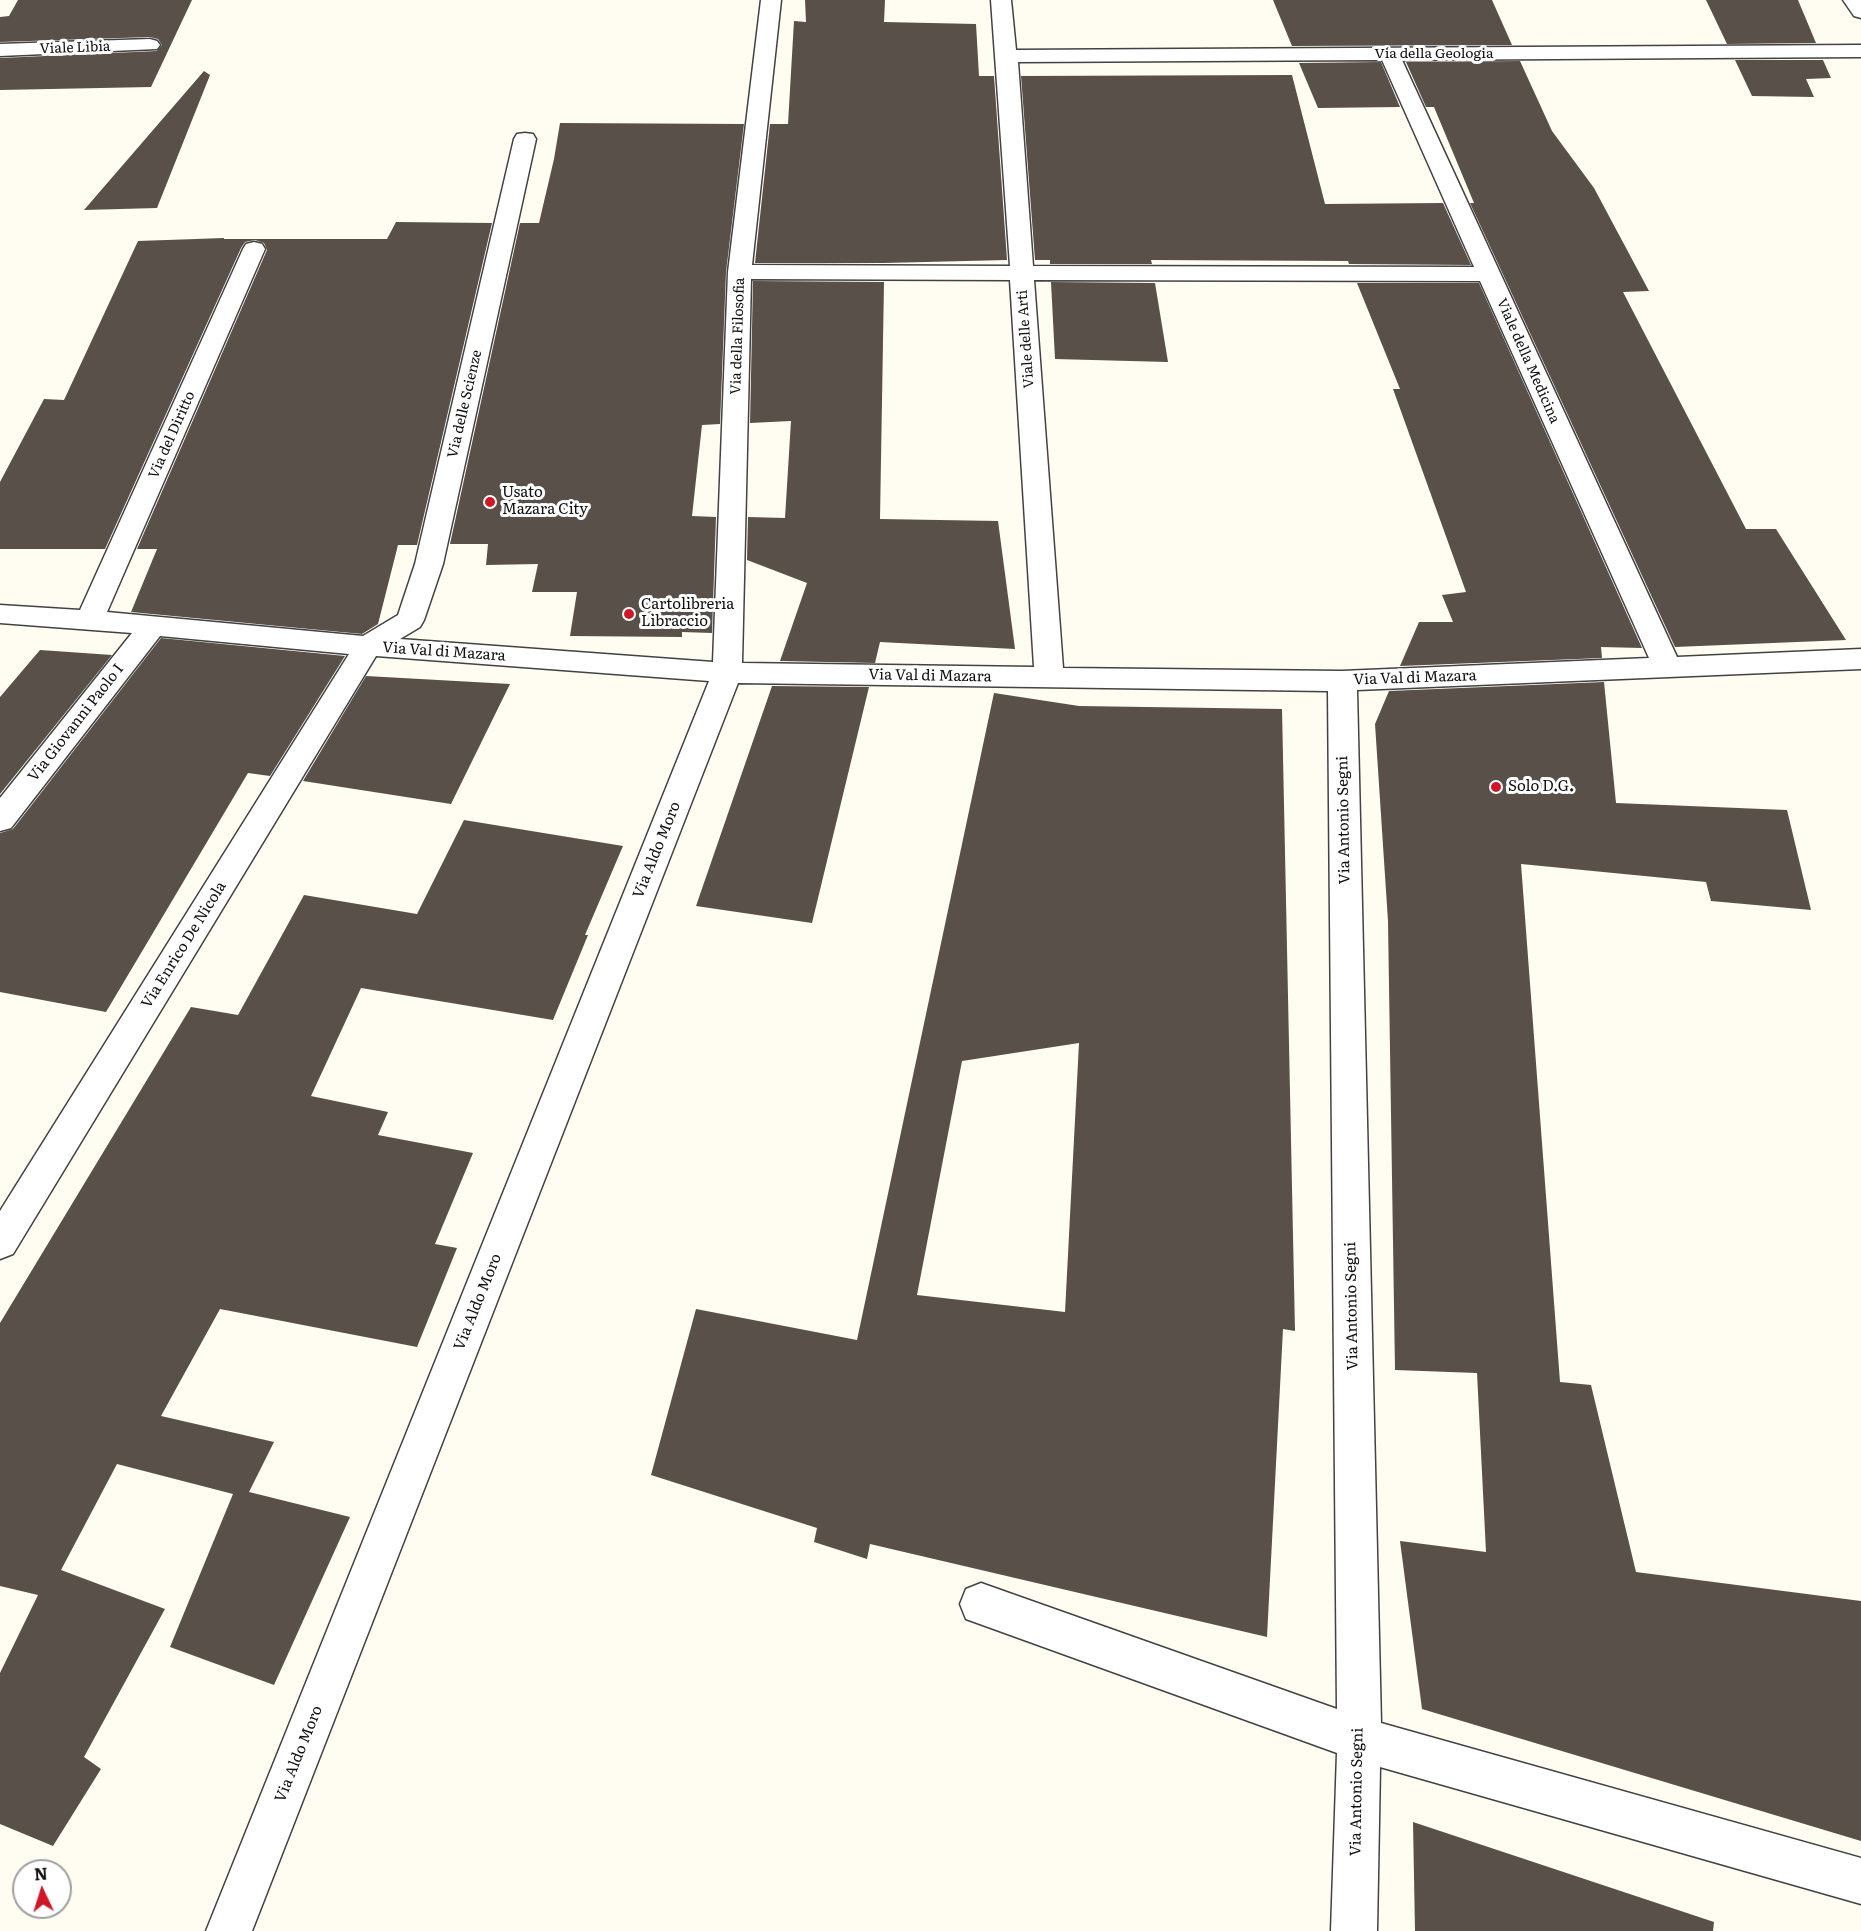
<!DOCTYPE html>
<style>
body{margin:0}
#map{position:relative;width:1861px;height:1931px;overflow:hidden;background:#fffcf2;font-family:Literata,serif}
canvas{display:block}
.north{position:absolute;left:12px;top:1859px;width:60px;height:60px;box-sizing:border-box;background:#fff;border:2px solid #9f9f9f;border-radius:50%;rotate:356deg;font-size:16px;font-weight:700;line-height:24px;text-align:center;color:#0f0f0f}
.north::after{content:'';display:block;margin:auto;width:21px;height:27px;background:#d01728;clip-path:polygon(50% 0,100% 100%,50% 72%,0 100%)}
</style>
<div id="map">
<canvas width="1861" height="1931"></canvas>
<div class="north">N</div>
</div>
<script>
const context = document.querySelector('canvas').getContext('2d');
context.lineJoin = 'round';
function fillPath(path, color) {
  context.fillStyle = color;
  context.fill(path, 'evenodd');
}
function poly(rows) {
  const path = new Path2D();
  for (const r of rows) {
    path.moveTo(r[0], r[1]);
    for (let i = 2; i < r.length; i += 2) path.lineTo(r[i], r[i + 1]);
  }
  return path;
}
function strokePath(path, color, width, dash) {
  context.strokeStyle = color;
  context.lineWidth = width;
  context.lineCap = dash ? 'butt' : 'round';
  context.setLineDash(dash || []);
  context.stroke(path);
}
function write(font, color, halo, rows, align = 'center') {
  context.font = font + ' Literata,serif';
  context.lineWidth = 6;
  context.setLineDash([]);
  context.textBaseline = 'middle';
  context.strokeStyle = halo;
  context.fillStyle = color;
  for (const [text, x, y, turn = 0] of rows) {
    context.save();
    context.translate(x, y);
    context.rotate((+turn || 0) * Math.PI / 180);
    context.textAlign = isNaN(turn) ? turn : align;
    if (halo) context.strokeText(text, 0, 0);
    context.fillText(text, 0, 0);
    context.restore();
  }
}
fillPath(poly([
 [18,0,192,0,151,87,0,90,0,58,157,51,162,45,158,39,150,37,0,42,0,17,9,16],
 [805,0,885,0,884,22,976,24,979,76,994,76,1007,260,884,263,755,263,770,124,788,124,794,21,806,22],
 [1273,0,1492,0,1512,45,1292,46],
 [1706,0,1798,0,1816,43,1727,44],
 [1735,60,1823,60,1831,78,1806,79,1814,97,1752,96],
 [1520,61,1552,131,1594,188,1649,291,1623,292,1746,529,1776,529,1846,640,1675,647,1470,203,1474,203,1434,107,1426,107,1406,62],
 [1381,62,1400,107,1318,108,1299,63],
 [204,71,210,75,157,208,84,210],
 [1292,75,1325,204,1443,203,1471,265,1349,264,1348,261,1151,260,1152,264,1050,264,1050,260,1035,260,1021,76],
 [560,123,744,124,726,272,720,424,702,425,692,516,716,517,712,633,682,632,682,637,570,636,577,592,532,592,538,564,486,565,488,544,450,544,520,223,539,223,554,159],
 [396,222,492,223,417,545,398,545,378,624,362,634,131,612,157,549,137,549,267,250,264,243,255,240,245,242,241,248,105,549,0,549,0,482,44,399,64,400,138,241,224,238,224,239,387,239],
 [753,281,884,282,880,519,998,521,1015,649,880,642,875,663,780,661,807,583,747,560,748,517,785,518,791,421,750,423],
 [1051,282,1155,283,1168,362,1055,359],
 [1357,283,1479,283,1642,648,1601,647,1602,658,1400,666,1419,622,1453,622,1442,595,1466,592,1393,389,1400,389],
 [161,638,345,656,270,776,248,773,106,1012,0,992,0,833,13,829],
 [40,650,112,655,0,794,0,697],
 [366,676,510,684,451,804,303,781],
 [1604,682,1616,803,1787,810,1811,910,1711,901,1706,882,1521,864,1560,1382,1591,1385,1636,1572,1861,1601,1861,1841,1422,1709,1400,1541,1486,1552,1477,1373,1395,1370,1388,921,1375,724,1389,691],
 [772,686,869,687,812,923,696,906],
 [994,693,1079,706,1282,709,1295,1331,1283,1329,1267,1637,870,1544,867,1559,814,1542,817,1528,651,1475,696,1309,857,1340],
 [1079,1043,1065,1312,917,1295,962,1061],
 [464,820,623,846,585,935,588,935,553,1020,361,988,311,1096,388,1112,378,1135,473,1153,435,1244,457,1248,417,1347,220,1309,161,1416,274,1442,249,1492,350,1517,274,1685,170,1647,233,1494,117,1464,61,1570,165,1609,84,1757,101,1769,53,1846,0,1824,0,1673,38,1595,0,1586,0,1323,191,1007,238,1015,304,895,417,914],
 [1413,1822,1714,1922,1713,1931,1415,1931]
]), '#59504a');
const minor = poly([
 [761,0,781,0,752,265,1010,266,991,0,1011,0,1016,50,1861,45,1861,57,1402,60,1677,657,1861,649,1861,669,1357,690,1381,1723,1861,1858,1861,1904,1380,1767,1377,1931,1331,1931,1337,1753,966,1619,960,1604,966,1589,981,1583,1337,1709,1328,691,738,683,252,1931,206,1931,709,681,376,656,13,1254,0,1259,0,1211,349,654,160,636,11,828,0,831,0,798,132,633,0,623,0,605,80,610,243,249,246,244,254,242,262,244,265,249,107,612,363,636,398,615,415,564,514,139,517,134,525,133,533,134,536,139,443,564,424,620,420,627,400,639,713,662,728,272,761,0],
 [1382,60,1474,267,1033,266,1018,62,1382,60],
 [751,279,1010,280,1034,667,742,663,751,279],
 [1034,280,1480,281,1649,658,1342,671,1063,668,1034,280],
 [1843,0,1861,0,1861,18,1854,16,1843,0],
 [150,39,157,41,160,45,157,49,0,56,0,44,150,39]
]);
strokePath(minor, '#424242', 3);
fillPath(minor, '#fff');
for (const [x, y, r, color] of [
 [490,502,6,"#d01728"],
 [629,614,6,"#d01728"],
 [1496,787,6,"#d01728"]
]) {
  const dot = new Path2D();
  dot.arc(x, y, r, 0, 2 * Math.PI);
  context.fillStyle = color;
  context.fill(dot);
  strokePath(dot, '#fff', 2);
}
write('14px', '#0f0f0f', '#fff', [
 ["Viale Libia",75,48,-2],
 ["Via della Geologia",1434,54],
 ["Via della Filosofia",738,336,-88],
 ["Viale delle Arti",1026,339,-94],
 ["Viale della Medicina",1528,361,66],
 ["Via delle Scienze",465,404,-77],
 ["Via del Diritto",172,435,-66]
]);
write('15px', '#0f0f0f', '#fff', [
 ["Usato",502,493],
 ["Mazara City",502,510],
 ["Cartolibreria",641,605],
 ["Libraccio",641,622],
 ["Solo D.G.",1508,787]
], 'left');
write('15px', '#0f0f0f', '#fff', [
 ["Via Val di Mazara",444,652,4],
 ["Via Val di Mazara",930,676,1],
 ["Via Val di Mazara",1415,678,-2],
 ["Via Giovanni Paolo I",76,723,-52],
 ["Via Antonio Segni",1344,820,-91],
 ["Via Aldo Moro",657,850,-68],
 ["Via Enrico De Nicola",184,945,-58],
 ["Via Aldo Moro",478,1302,-68],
 ["Via Antonio Segni",1352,1306,-91],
 ["Via Aldo Moro",299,1754,-68],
 ["Via Antonio Segni",1357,1792,-89]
]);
</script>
